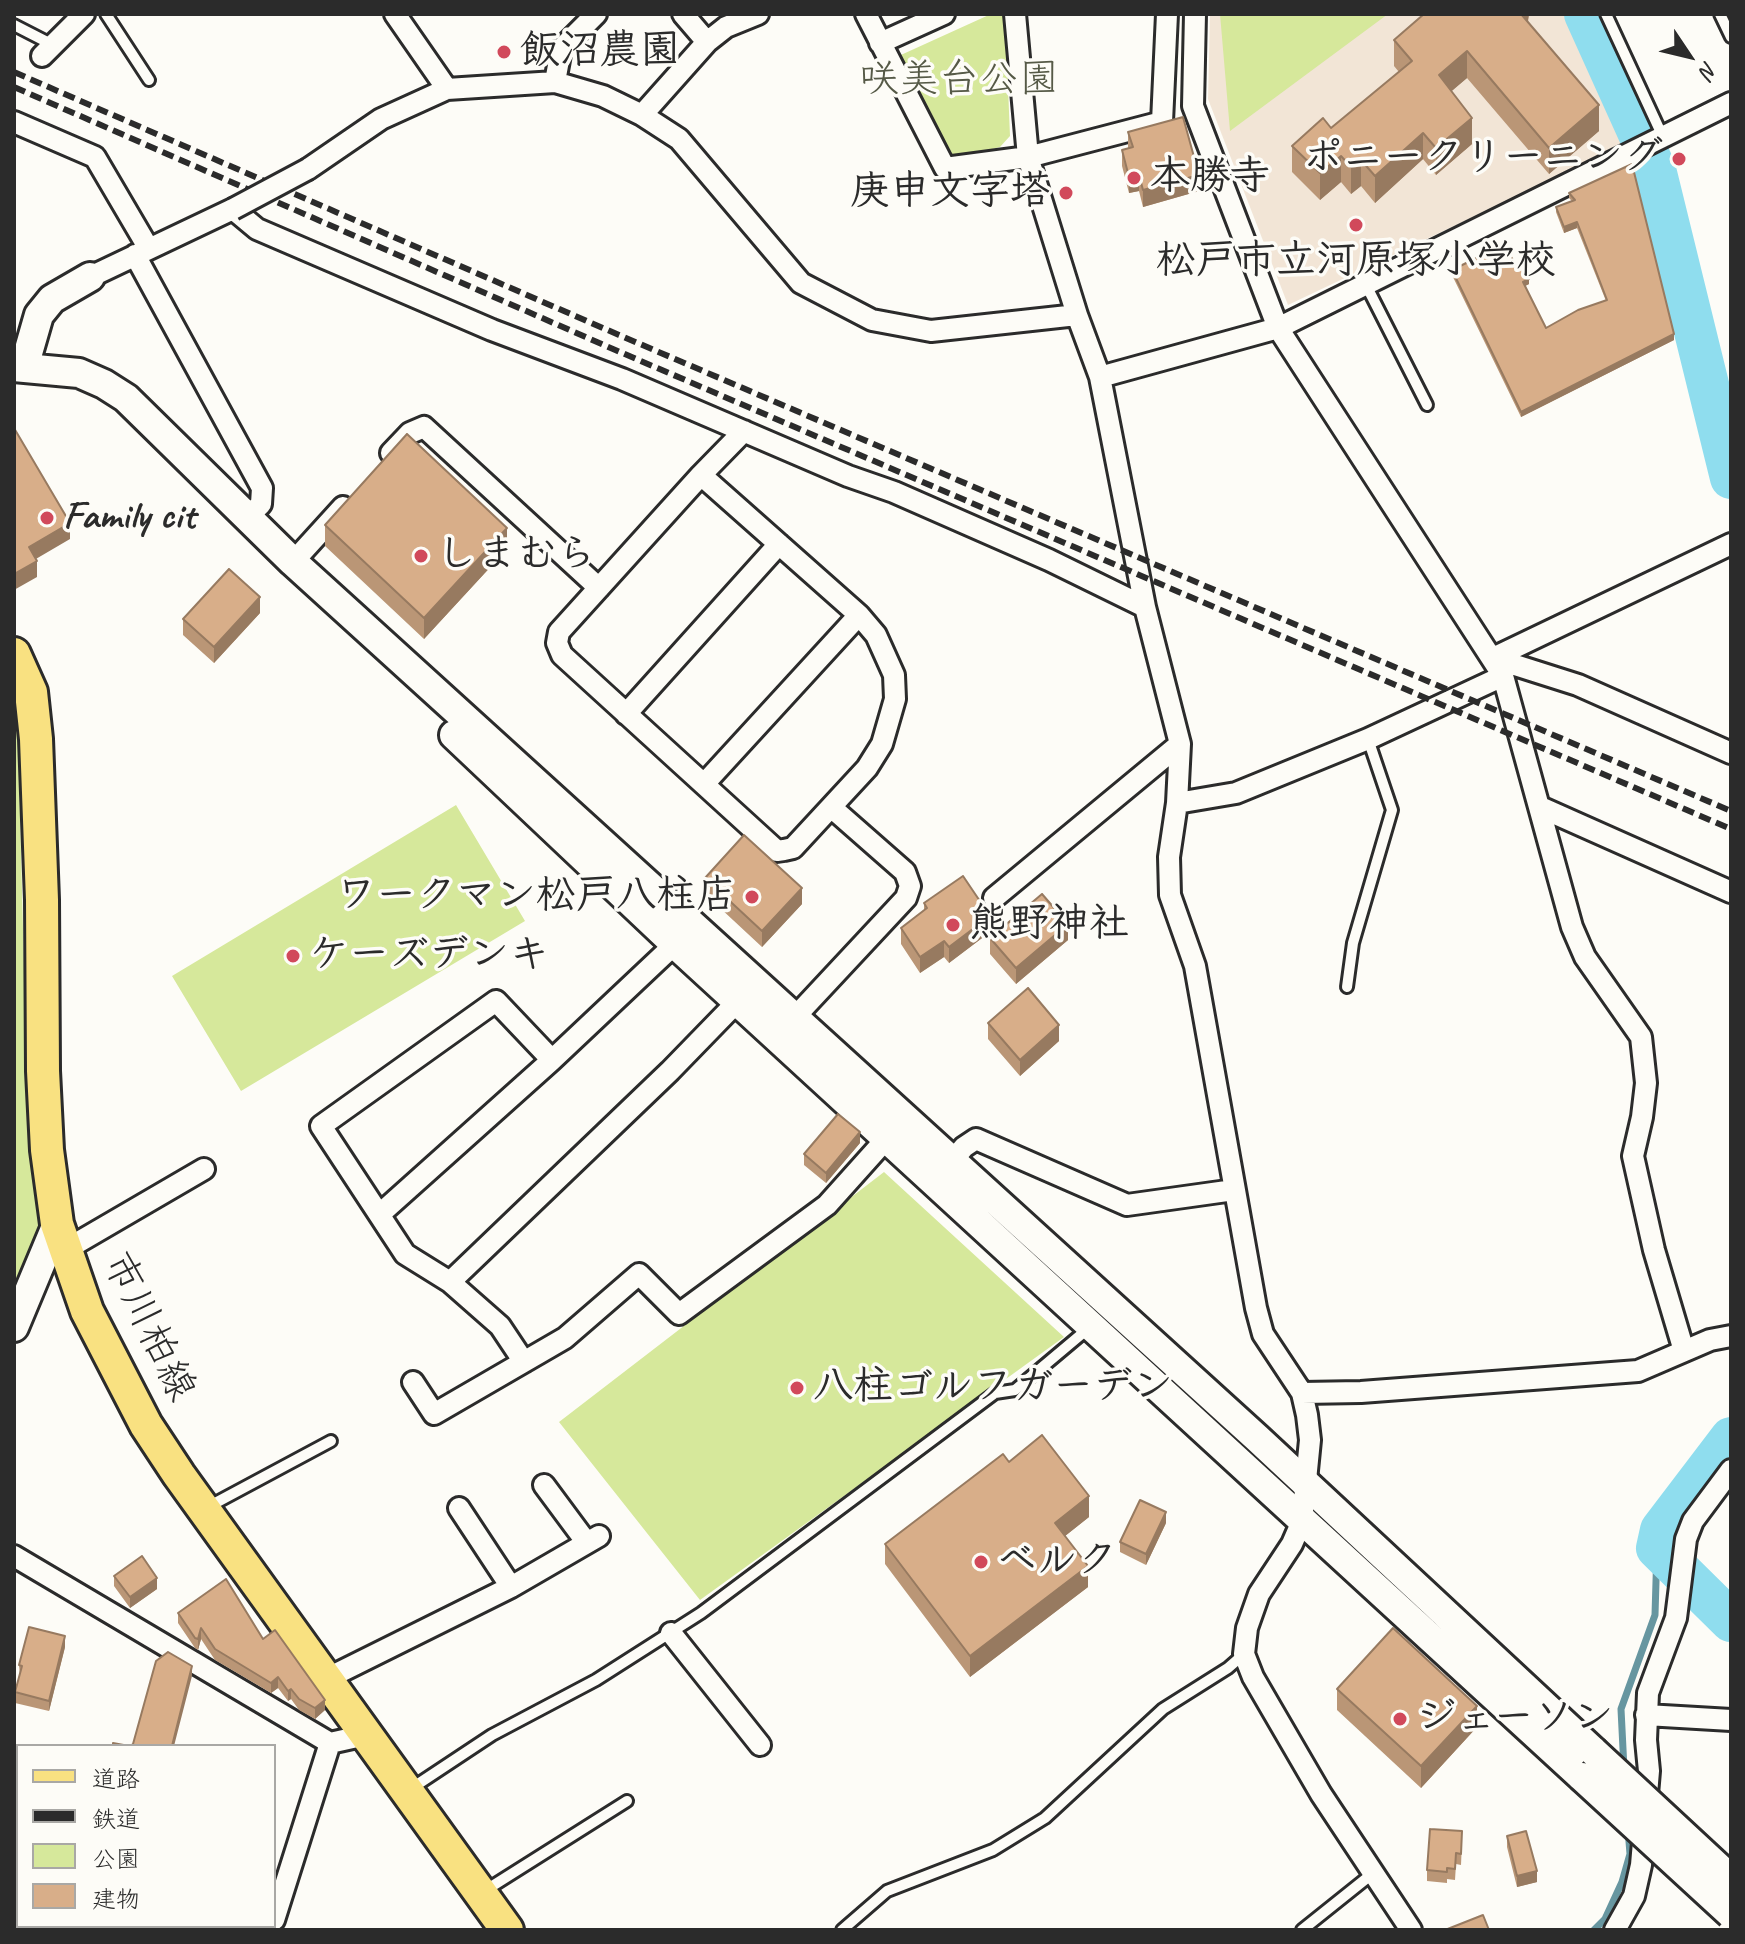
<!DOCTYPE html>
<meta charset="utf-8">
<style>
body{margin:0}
#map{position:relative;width:1745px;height:1944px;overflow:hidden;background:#fdfcf7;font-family:Caveat,"Klee One",sans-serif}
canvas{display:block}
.frame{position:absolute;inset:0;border:16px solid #2b2b2b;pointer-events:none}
.legend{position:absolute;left:16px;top:1744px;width:260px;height:184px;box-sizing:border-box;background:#fdfcf7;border:2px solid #a9a8a5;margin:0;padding:10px 14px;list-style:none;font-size:24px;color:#2b2b2b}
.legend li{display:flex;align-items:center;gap:16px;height:40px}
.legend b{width:40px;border:2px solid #a9a8a5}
.north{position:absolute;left:1649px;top:16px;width:80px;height:80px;-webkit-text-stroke:6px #fdfcf7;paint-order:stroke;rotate:125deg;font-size:22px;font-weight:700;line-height:32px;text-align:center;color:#2b2b2b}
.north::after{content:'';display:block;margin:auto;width:28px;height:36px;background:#2b2b2b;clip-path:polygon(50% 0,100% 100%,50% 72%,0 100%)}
</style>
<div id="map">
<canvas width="1745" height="1944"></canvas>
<div class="frame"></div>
<ul class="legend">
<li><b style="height:10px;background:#f9e181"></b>道路</li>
<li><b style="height:10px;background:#2b2b2b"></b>鉄道</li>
<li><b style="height:22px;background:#d6e89b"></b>公園</li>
<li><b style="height:22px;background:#d8ae89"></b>建物</li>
</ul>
<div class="north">N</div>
</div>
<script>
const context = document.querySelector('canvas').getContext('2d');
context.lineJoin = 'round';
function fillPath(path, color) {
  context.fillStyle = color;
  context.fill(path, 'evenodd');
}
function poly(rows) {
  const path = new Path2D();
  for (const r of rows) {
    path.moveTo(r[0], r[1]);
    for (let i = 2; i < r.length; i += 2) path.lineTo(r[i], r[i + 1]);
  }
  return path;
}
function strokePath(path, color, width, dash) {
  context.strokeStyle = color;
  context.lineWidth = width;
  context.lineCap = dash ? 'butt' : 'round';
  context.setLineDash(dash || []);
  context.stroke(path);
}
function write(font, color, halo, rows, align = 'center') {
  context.font = font + ' Caveat,"Klee One",sans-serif';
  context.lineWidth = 7;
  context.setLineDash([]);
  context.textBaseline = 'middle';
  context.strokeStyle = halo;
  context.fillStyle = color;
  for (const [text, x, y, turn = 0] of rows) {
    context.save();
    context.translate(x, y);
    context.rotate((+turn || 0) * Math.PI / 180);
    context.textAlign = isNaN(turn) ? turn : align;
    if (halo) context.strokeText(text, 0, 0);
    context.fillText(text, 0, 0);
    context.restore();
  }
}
fillPath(poly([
 [1210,14,1567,14,1622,146,1288,305,1208,99]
]), '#f2e5d6');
fillPath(poly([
 [991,14,1005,14,1010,136,1000,147,950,160,892,59],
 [1220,14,1388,14,1230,131],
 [14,707,18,736,26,1045,40,1222,14,1290],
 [456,805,525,921,241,1091,172,976],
 [884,1172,1064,1337,700,1600,559,1422]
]), '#d6e89b');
strokePath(poly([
 [1624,1769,1621,1709,1655,1615,1657,1548],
 [1594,1930,1605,1919,1622,1882,1630,1854,1628,1829]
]), '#6796a0', 7);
strokePath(poly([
 [1585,14,1655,169,1731,478],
 [1731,1438,1661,1530,1657,1548,1731,1621]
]), '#8fddee', 42);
const lane = poly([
 [106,14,149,80],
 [1606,14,1663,137],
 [1720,14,1731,37],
 [14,25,53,45],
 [1366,285,1427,405],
 [1347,987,1353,943,1392,810,1368,739],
 [206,1508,331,1441],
 [409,1790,492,1735,596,1680,701,1613,995,1393,1015,1390,1090,1327],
 [486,1890,627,1801],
 [842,1930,887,1891,993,1850,1045,1818,1163,1709,1228,1668,1244,1654],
 [1302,1930,1372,1874]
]);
const street = poly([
 [395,14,447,89],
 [683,14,707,42],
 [866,14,945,168,1028,157,1162,122,1167,14],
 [1015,14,1028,157,1077,315,1100,377,1145,607,1180,744,1177,803,1169,857,1170,895,1195,966,1256,1308,1263,1334,1302,1393,1307,1415,1310,1440,1302,1521,1292,1544,1259,1594,1247,1628,1244,1654,1253,1677,1321,1794,1411,1930],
 [1195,14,1193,106,1278,328,1503,676,1572,927,1585,957,1641,1037,1646,1083,1642,1117,1633,1156,1654,1250,1684,1351],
 [880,43,944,14],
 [42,56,84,14],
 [555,82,561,49,596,14],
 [642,115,707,42,726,27,758,14],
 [14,122,95,157,149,249],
 [308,169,381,119,447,89,555,82,603,96,642,115,679,139,801,283,872,320,931,331,1077,315],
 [135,255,262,488,261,504,248,517],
 [90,277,233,209,257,229,492,330,622,379,848,476,894,492,1049,560,1145,607],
 [1100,377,1278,328,1731,103],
 [391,453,410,433,424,427,599,588],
 [701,475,859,615,876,635,894,675,895,699,882,744,867,768,793,848,784,850,777,851,562,655,557,643,559,632,701,475,744,431],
 [293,562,343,507],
 [1493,658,1731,544],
 [1493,658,1578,685,1731,753],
 [626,714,779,544],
 [704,784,859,615],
 [1177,803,1236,793,1368,739,1503,676],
 [1540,807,1731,892],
 [994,898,1180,744],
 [795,1017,906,898,910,886,905,872,831,807],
 [552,1060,496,1001,321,1126,405,1254,450,1282,670,1071,738,1001],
 [952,1161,964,1147,976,1139,1127,1205,1234,1190],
 [380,1214,552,1060,675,944],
 [65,1250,204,1169],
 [450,1282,500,1326,524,1362],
 [413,1382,434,1414,565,1338,639,1274,679,1314,827,1205,887,1138],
 [1302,1393,1361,1392,1638,1371,1710,1340,1731,1336],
 [544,1485,587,1543],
 [459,1508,511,1587],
 [14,1556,330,1743],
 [671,1633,760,1745],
 [326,1679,511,1587,599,1536],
 [1646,1715,1731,1720],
 [274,1920,330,1743,366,1735],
 [223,1926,236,1930],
 [1615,1930,1634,1896,1641,1865,1649,1771,1646,1740,1648,1693,1676,1618,1686,1539,1693,1521,1731,1470]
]);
const secondary = poly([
 [14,367,79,373,104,384,126,398,293,562,1257,1438,1593,1751],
 [24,367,39,315,52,299,90,277],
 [454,735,675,944,1582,1777],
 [14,1327,57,1224]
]);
const primary = poly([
 [14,654,31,692,36,739,42,900,43,1071,47,1150,57,1224,87,1311,146,1425,179,1475,507,1930]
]);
strokePath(lane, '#2b2b2b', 16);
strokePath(street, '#2b2b2b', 26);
strokePath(secondary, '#2b2b2b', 34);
strokePath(primary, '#2b2b2b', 38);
strokePath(lane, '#fdfcf7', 10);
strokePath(street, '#fdfcf7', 20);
strokePath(secondary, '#fdfcf7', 28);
strokePath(primary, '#f9e181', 32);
strokePath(poly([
 [14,72,619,335,1731,811],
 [14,87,613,349,1731,829]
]), '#2b2b2b', 6, [12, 6]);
const streetBridge = poly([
 [233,209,308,169]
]);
const secondaryBridge = poly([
 [1593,1751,1731,1879],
 [1582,1777,1731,1914]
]);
strokePath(streetBridge, '#2b2b2b', 26, []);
strokePath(secondaryBridge, '#2b2b2b', 34, []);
strokePath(streetBridge, '#fdfcf7', 20);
strokePath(secondaryBridge, '#fdfcf7', 28);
fillPath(poly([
 [1424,14,1529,14,1528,22,1599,131,1549,174,1467,78,1451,91,1472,144,1436,175,1423,159,1375,203,1361,186,1351,194,1341,182,1320,200,1292,172,1292,146,1331,128,1399,72,1394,66,1394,40],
 [1128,132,1199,191,1143,207,1139,191,1129,193,1122,166,1122,150,1128,148],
 [1632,164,1674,340,1521,417,1452,275,1452,270,1515,265,1529,284,1525,286,1546,328,1606,301,1577,228,1564,233,1556,212,1556,207,1572,201,1569,198,1569,193],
 [325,525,507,549,424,639,325,546],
 [260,613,214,663,183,635,183,619],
 [705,878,802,904,762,947,705,894],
 [924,903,990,932,949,963,944,957,920,973,901,944,901,928,924,911],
 [990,938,1068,940,1016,984,990,954],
 [988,1023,1059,1041,1020,1076,988,1039],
 [860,1143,826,1183,804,1165,804,1154],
 [1009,1462,1089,1517,1065,1536,1088,1587,970,1677,885,1564,885,1544],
 [1166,1523,1146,1565,1120,1552,1120,1542],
 [114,1576,157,1589,130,1608,114,1586],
 [178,1613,263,1639,325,1710,315,1719,299,1710,291,1699,288,1701,278,1688,271,1693,215,1660,201,1639,198,1650,195,1648,178,1623],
 [65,1647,49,1711,15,1703,15,1692,20,1676,19,1665],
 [1337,1689,1477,1727,1421,1788,1337,1710],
 [1507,1836,1537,1882,1517,1887,1507,1847],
 [1462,1842,1461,1865,1456,1864,1455,1880,1447,1879,1447,1883,1427,1881,1427,1870],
 [14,1862,18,1863,18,1919,14,1918],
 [51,1926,183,1926,182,1930,65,1930]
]), '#ba9676');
fillPath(poly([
 [1516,14,1529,14,1527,25],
 [1467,51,1467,78,1439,102,1439,75],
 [1599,105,1599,131,1549,174,1549,148],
 [1472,118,1472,144,1436,175,1436,148],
 [1423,133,1423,159,1375,203,1375,176],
 [1341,156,1341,182,1320,200,1320,173],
 [1361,160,1361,186,1351,194,1351,167],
 [1139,175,1139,191,1129,193,1129,177],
 [1199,175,1199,191,1143,207,1143,190],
 [1577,222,1577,228,1564,233,1564,227],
 [1529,279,1529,284,1523,287,1523,282],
 [1674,334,1674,340,1521,417,1521,412],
 [70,523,70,539,29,563,29,547],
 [507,528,507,549,424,639,424,618],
 [37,561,37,577,14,590,14,574],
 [260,597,260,613,214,663,214,647],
 [802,888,802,904,762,947,762,931],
 [990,916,990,932,949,963,949,947],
 [1068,924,1068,940,1016,984,1016,968],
 [944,941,944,957,920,973,920,957],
 [1059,1025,1059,1041,1020,1076,1020,1060],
 [860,1132,860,1143,826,1183,826,1173],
 [1089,1496,1089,1517,1055,1544,1055,1523],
 [1166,1512,1166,1523,1146,1565,1146,1554],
 [1088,1566,1088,1587,970,1677,970,1656],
 [157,1578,157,1589,130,1608,130,1597],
 [201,1628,201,1639,198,1650,198,1639],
 [65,1636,65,1647,49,1711,49,1701],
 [192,1666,192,1676,174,1746,172,1746],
 [278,1677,278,1688,271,1693,271,1683],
 [291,1689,291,1699,288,1701,288,1691],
 [325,1700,325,1710,315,1719,315,1708],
 [1477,1706,1477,1727,1421,1788,1421,1766],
 [1537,1871,1537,1882,1517,1887,1517,1876]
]), '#977a60');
const building = poly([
 [1424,14,1521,14,1599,105,1549,148,1467,51,1439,75,1472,118,1436,148,1423,133,1375,176,1361,160,1351,167,1341,156,1320,173,1292,146,1323,118,1331,128,1412,61,1394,40,1424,14],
 [1183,117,1199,175,1143,190,1139,175,1129,177,1122,150,1133,147,1128,132,1183,117],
 [1632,164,1674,334,1521,412,1452,270,1505,244,1515,265,1521,262,1529,279,1523,282,1546,328,1578,310,1607,300,1577,222,1564,227,1556,207,1575,200,1569,193,1632,164],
 [14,428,70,523,29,547,37,561,14,574,14,428],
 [407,434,507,528,424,618,325,525,407,434],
 [229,569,260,597,214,647,183,619,229,569],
 [744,835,802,888,762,931,705,878,744,835],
 [963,876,990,916,949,947,944,941,920,957,901,928,927,908,924,903,963,876],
 [1042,894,1068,924,1016,968,990,938,1042,894],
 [1028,988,1059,1025,1020,1060,988,1023,1028,988],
 [838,1114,860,1132,826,1173,804,1154,838,1114],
 [1042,1435,1089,1496,1055,1523,1088,1566,970,1656,885,1544,1003,1454,1009,1462,1042,1435],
 [1140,1500,1166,1512,1146,1554,1120,1542,1140,1500],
 [142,1556,157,1578,130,1597,114,1576,142,1556],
 [226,1579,263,1639,275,1630,325,1700,315,1708,299,1699,291,1689,288,1691,278,1677,271,1683,215,1649,201,1628,198,1639,195,1638,178,1613,226,1579],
 [29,1627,65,1636,49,1701,15,1692,22,1666,19,1665,29,1627],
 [1393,1628,1477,1706,1421,1766,1337,1689,1393,1628],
 [168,1652,192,1666,172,1746,130,1746,133,1744,156,1661,168,1652],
 [113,1743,129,1746,113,1746,113,1743],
 [1430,1829,1462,1831,1461,1854,1456,1853,1455,1869,1447,1868,1447,1872,1427,1870,1430,1829],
 [1526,1831,1537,1871,1517,1876,1507,1836,1526,1831],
 [14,1862,18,1863,18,1905,14,1904,14,1862],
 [1483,1915,1489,1930,1445,1930,1483,1915],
 [24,1926,47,1926,45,1930,23,1930,24,1926],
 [88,1926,179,1926,178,1930,87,1930,88,1926]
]);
fillPath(building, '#d8ae89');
strokePath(building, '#977a60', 2);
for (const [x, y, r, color] of [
 [504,52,8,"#d1495b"],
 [1679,159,8,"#d1495b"],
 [1134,178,8,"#d1495b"],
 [1066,193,8,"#d1495b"],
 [1356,225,8,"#d1495b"],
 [47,518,8,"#d1495b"],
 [421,556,8,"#d1495b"],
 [752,897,8,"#d1495b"],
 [953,925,8,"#d1495b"],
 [293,956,8,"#d1495b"],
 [797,1388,8,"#d1495b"],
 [981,1562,8,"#d1495b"],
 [1400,1719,8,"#d1495b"]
]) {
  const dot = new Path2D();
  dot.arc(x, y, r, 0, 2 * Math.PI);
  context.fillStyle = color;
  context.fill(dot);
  strokePath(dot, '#fdfcf7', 3);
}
write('bold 40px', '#2b2b2b', '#fdfcf7', [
 ["飯沼農園",520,52],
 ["ポニークリーニング",1663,159,"right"],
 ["本勝寺",1150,178],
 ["庚申文字塔",1050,193,"right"],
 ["松戸市立河原塚小学校",1356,262,"center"],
 ["Family cit",63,518],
 ["しまむら",437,556],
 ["ワークマン松戸八柱店",736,897,"right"],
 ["熊野神社",969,925],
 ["ケーズデンキ",309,956],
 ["八柱ゴルフガーデン",813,1388],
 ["ベルク",997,1562],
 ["ジェーソン",1416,1719]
], 'left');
write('40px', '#565a47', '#fdfcf7', [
 ["咲美台公園",959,81]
]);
write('40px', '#2b2b2b', '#fdfcf7', [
 ["市川柏線",148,1327,64]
]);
</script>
